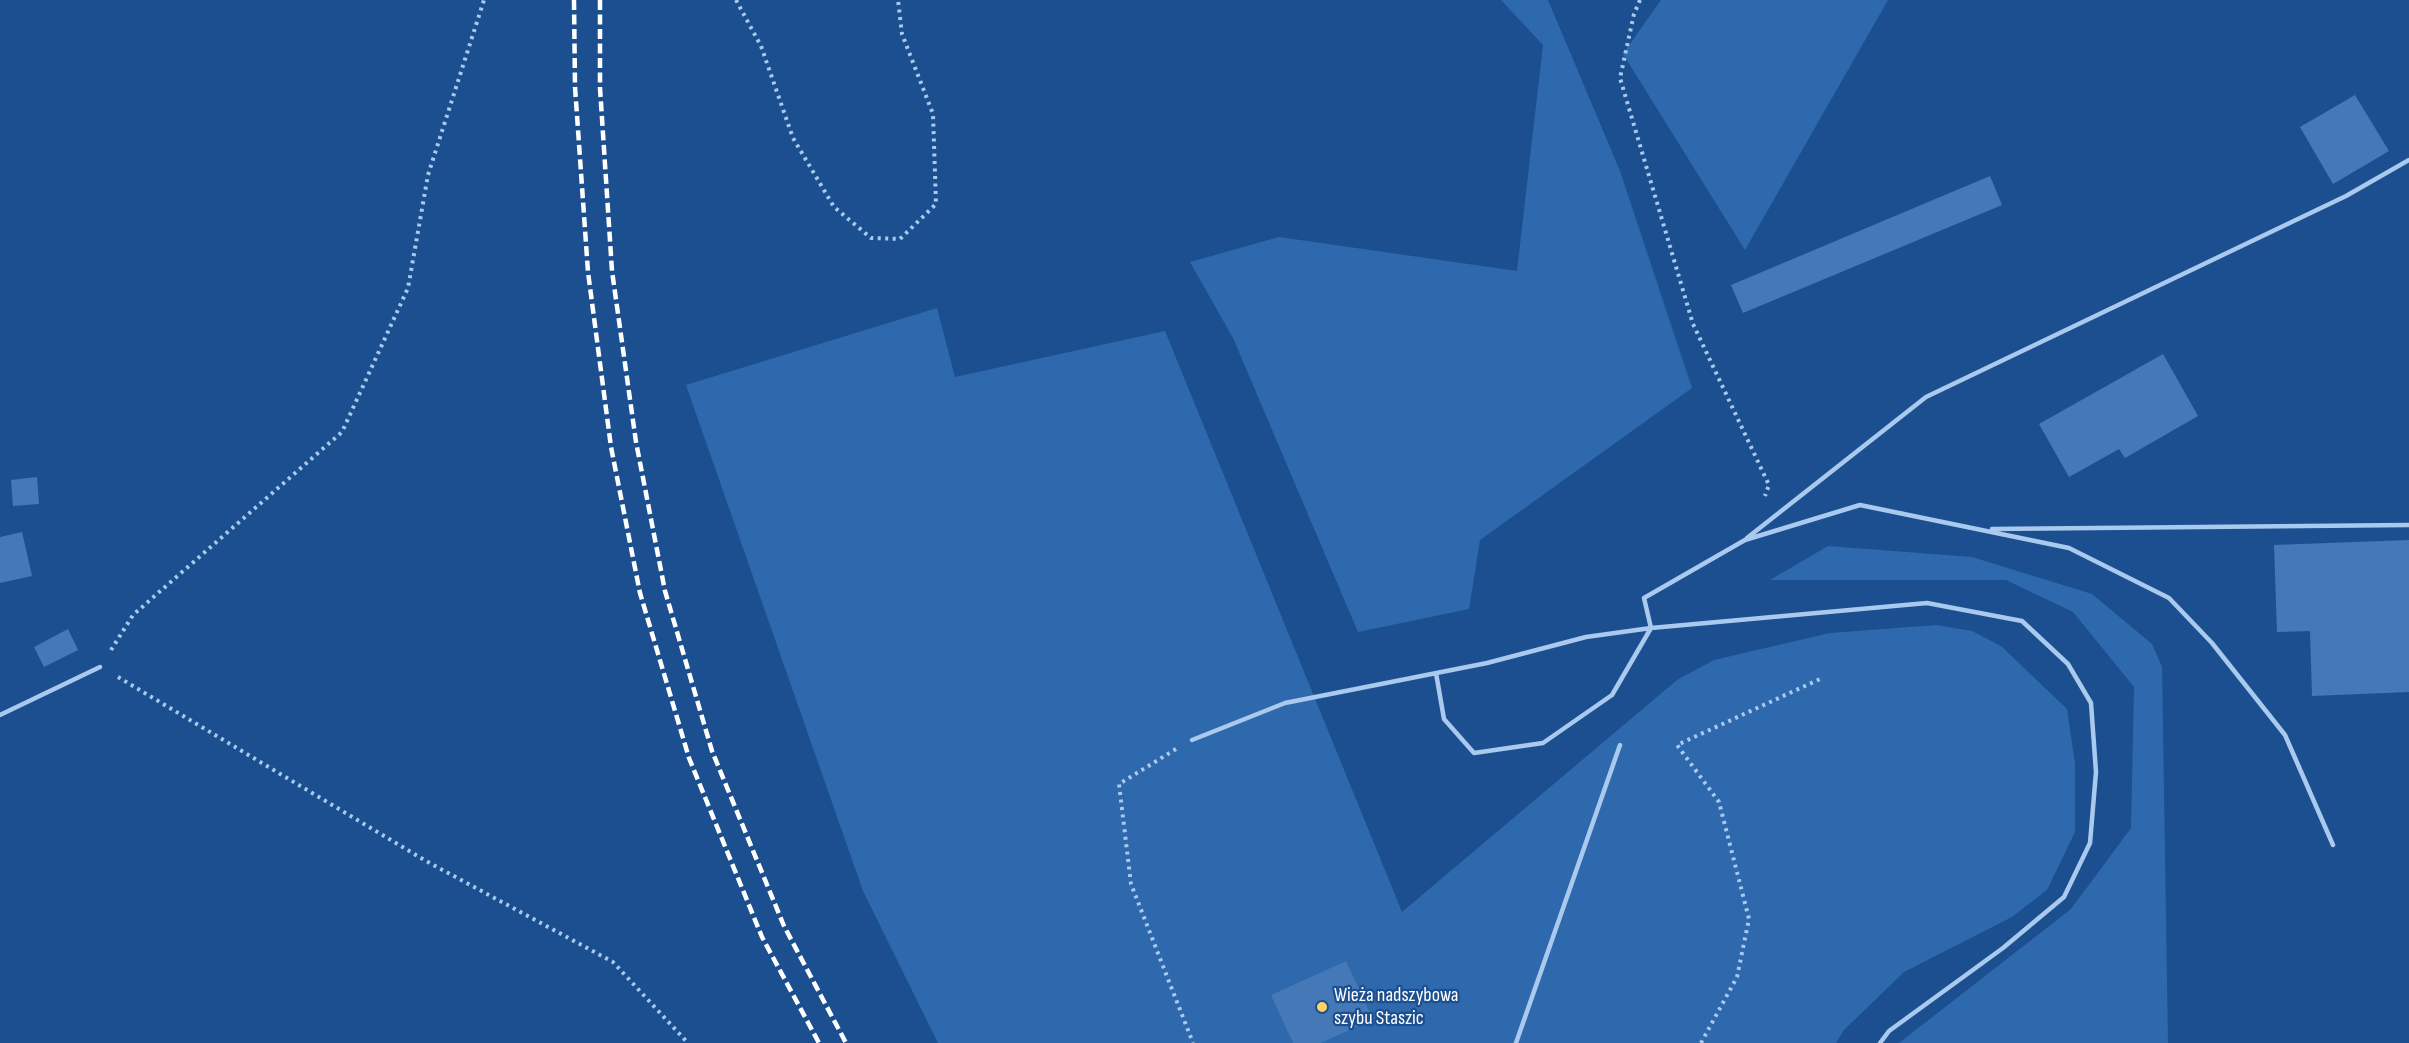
<!DOCTYPE html>
<meta charset="utf-8">
<style>
body{margin:0}
canvas{display:block;background:#1b4f8f}
</style>
<canvas width="2409" height="1043"></canvas>
<script>
const context = document.querySelector('canvas').getContext('2d');
context.lineJoin = 'round';
function fillPath(path, color) {
  context.fillStyle = color;
  context.fill(path, 'evenodd');
}
function poly(rows) {
  const path = new Path2D();
  for (const r of rows) {
    path.moveTo(r[0], r[1]);
    for (let i = 2; i < r.length; i += 2) path.lineTo(r[i], r[i + 1]);
  }
  return path;
}
function strokePath(path, color, width, dash) {
  context.strokeStyle = color;
  context.lineWidth = width;
  context.lineCap = dash ? 'butt' : 'round';
  context.setLineDash(dash || []);
  context.stroke(path);
}
function write(font, color, halo, rows, align = 'center') {
  context.font = font + ' "Sofia Sans Condensed",sans-serif';
  context.lineWidth = 4.5;
  context.setLineDash([]);
  context.textBaseline = 'middle';
  context.strokeStyle = halo;
  context.fillStyle = color;
  for (const [text, x, y, turn = 0] of rows) {
    context.save();
    context.translate(x, y);
    context.rotate((+turn || 0) * Math.PI / 180);
    context.textAlign = isNaN(turn) ? turn : align;
    if (halo) context.strokeText(text, 0, 0);
    context.fillText(text, 0, 0);
    context.restore();
  }
}
fillPath(poly([
 [1501,0,1548,0,1620,171,1692,388,1480,540,1469,609,1358,632,1233,338,1190,262,1279,237,1517,271,1543,45],
 [1661,0,1888,0,1745,250,1623,54],
 [937,308,955,377,1165,331,1402,912,1677,680,1714,660,1830,633,1936,625,1972,631,2001,646,2067,709,2075,764,2075,832,2047,890,2012,917,1904,972,1844,1030,1836,1043,938,1043,863,891,686,385],
 [1828,546,1972,557,2092,594,2152,644,2162,667,2168,1043,1899,1043,2071,909,2131,828,2134,687,2073,612,2006,580,1770,580]
]), '#2e69ad');
fillPath(poly([
 [2355,95,2389,151,2333,184,2300,127],
 [1990,176,2002,205,1743,313,1731,285],
 [2163,354,2198,416,2125,458,2119,449,2069,477,2039,424],
 [37,477,39,504,13,506,11,480],
 [22,532,32,576,0,583,0,537],
 [2409,540,2409,692,2312,696,2310,631,2277,632,2274,545],
 [68,629,78,650,44,667,34,647],
 [1346,961,1373,1019,1321,1043,1293,1043,1271,995]
]), '#4478b7');
strokePath(poly([
 [736,0,761,46,793,138,834,207,871,238,900,239,936,204,933,114,902,34,898,0],
 [1640,0,1634,14,1620,78,1693,324,1769,485,1765,496],
 [111,650,133,615,342,432,408,288,428,175,484,0],
 [118,677,426,861,613,962,688,1043],
 [1176,749,1119,784,1131,884,1193,1043],
 [1701,1043,1737,977,1749,919,1719,802,1677,745,1820,679]
]), '#a9c9ee', 4, [3, 4.5]);
strokePath(poly([
 [1992,529,2409,525],
 [1747,538,1926,397,2346,196,2409,160],
 [1436,673,1444,719,1474,753,1543,743,1612,695,1651,628,1644,598,1745,540,1860,505,2069,548,2169,598,2212,643,2285,735,2333,845],
 [0,715,100,667],
 [1192,740,1285,703,1487,663,1586,637,1651,628,1927,603,2022,621,2068,664,2091,703,2096,772,2090,843,2064,897,2003,948,1889,1031,1880,1043],
 [1516,1043,1620,745]
]), '#a9c9ee', 4.5);
strokePath(poly([
 [574,0,575,87,588,272,611,447,640,593,689,758,762,937,819,1043],
 [600,0,600,88,612,271,636,442,665,591,712,751,784,926,846,1043]
]), '#fff', 4.5, [10, 4.5]);
for (const [x, y, r, color] of [
 [1322,1007,6,"#ffd166"]
]) {
  const dot = new Path2D();
  dot.arc(x, y, r, 0, 2 * Math.PI);
  context.fillStyle = color;
  context.fill(dot);
  strokePath(dot, '#1b4f8f', 2);
}
write('20px', '#fff', '#1b4f8f', [
 ["Wieża nadszybowa",1334,996],
 ["szybu Staszic",1334,1019]
], 'left');
</script>
